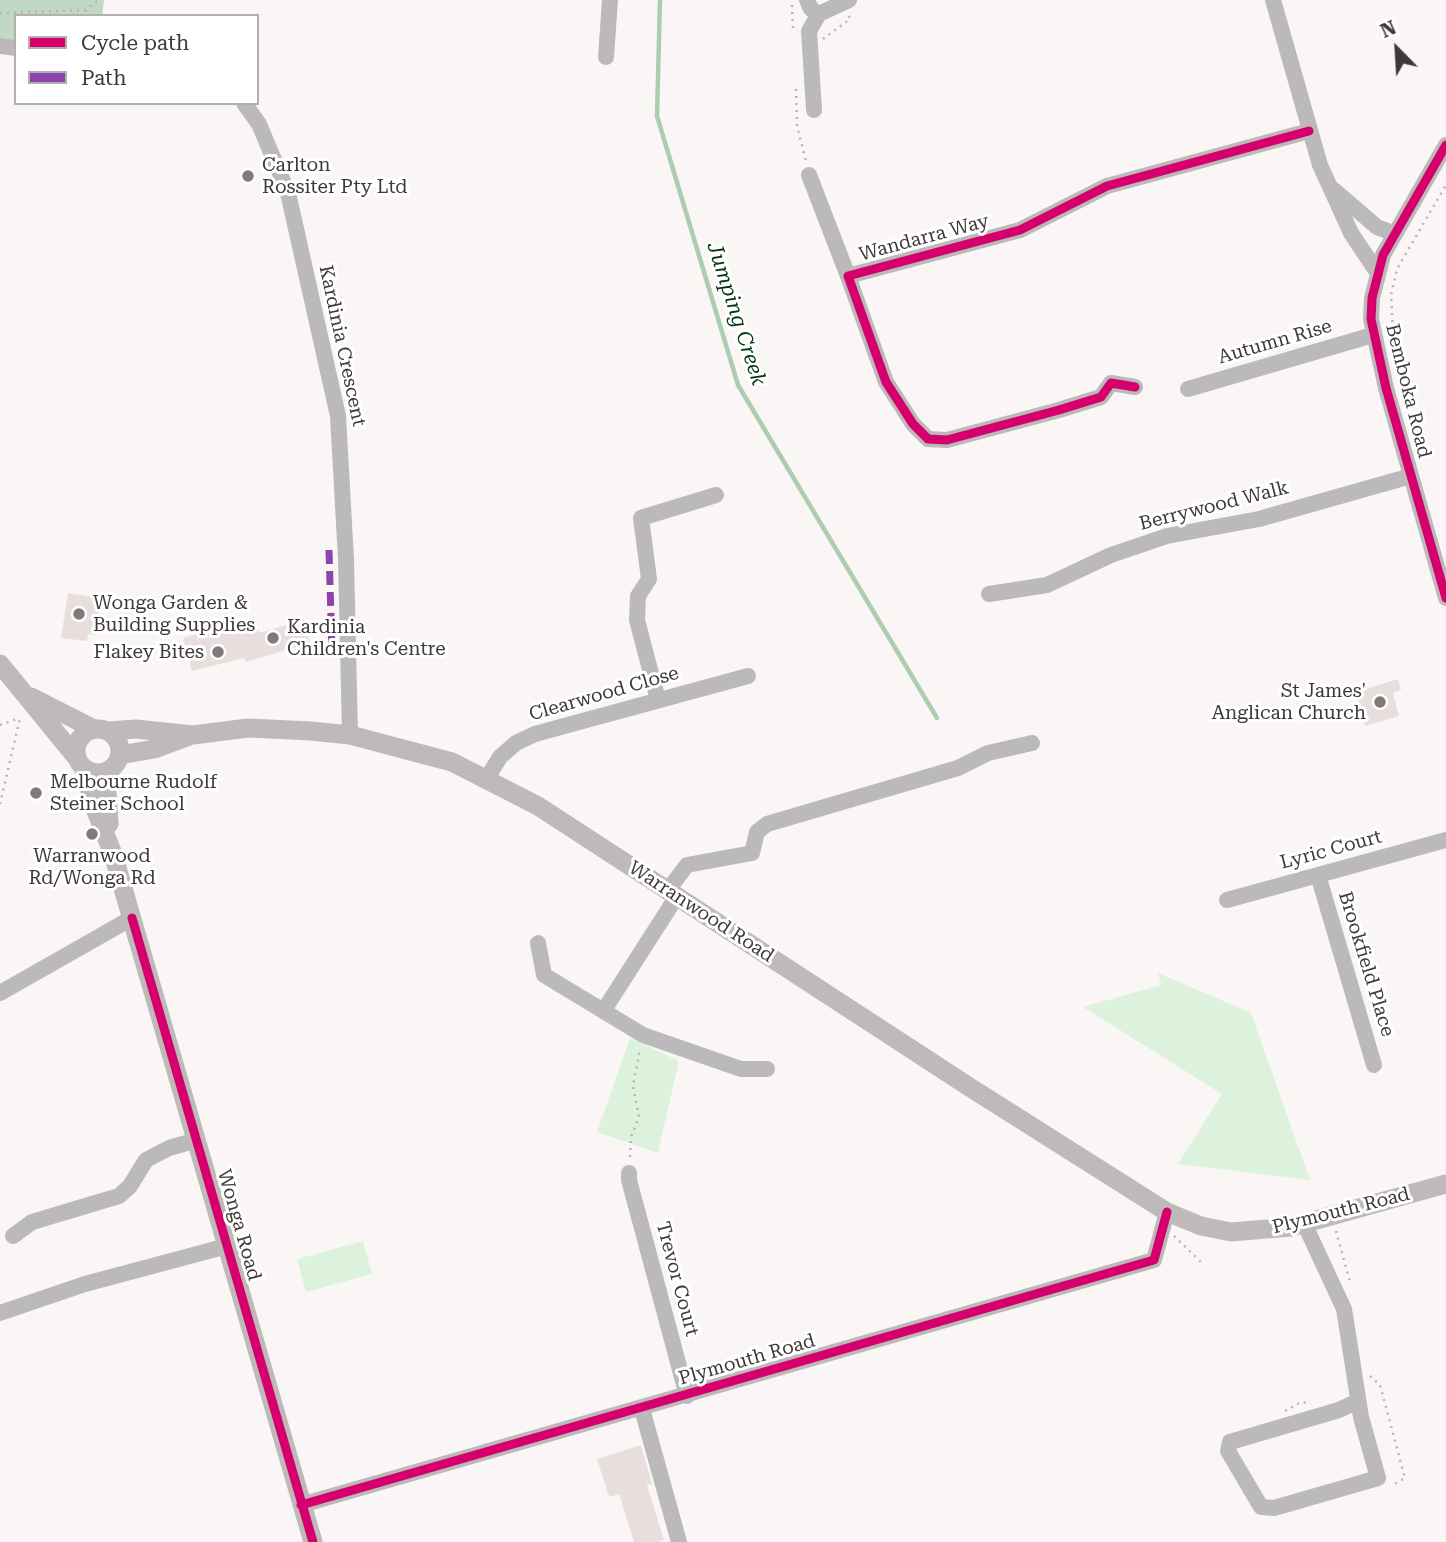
<!DOCTYPE html>
<style>
body{margin:0}
#map{position:relative;width:1446px;height:1542px;overflow:hidden;background:#fbf6f6;font-family:"Roboto Serif",serif}
canvas{display:block}
.legend{position:absolute;left:14px;top:14px;width:245px;height:91px;box-sizing:border-box;background:#fff;border:2px solid #b2afaf;margin:0;padding:9px 12px;list-style:none;font-size:21px;color:#3f3838}
.legend li{display:flex;align-items:center;gap:14px;height:35px}
.legend b{width:35px;border:2px solid #b2afaf}
.north{position:absolute;left:1362px;top:14px;width:70px;height:70px;-webkit-text-stroke:5px #fff;paint-order:stroke;rotate:336deg;font-size:19px;font-weight:700;line-height:28px;text-align:center;color:#3f3838}
.north::after{content:'';display:block;margin:auto;width:24px;height:32px;background:#3f3838;clip-path:polygon(50% 0,100% 100%,50% 72%,0 100%)}
</style>
<div id="map">
<canvas width="1446" height="1542"></canvas>
<ul class="legend">
<li><b style="height:9px;background:#d6006c"></b>Cycle path</li>
<li><b style="height:9px;background:#8e44ad"></b>Path</li>
</ul>
<div class="north">N</div>
</div>
<script>
const context = document.querySelector('canvas').getContext('2d');
context.lineJoin = 'round';
function fillPath(path, color) {
  context.fillStyle = color;
  context.fill(path, 'evenodd');
}
function poly(rows) {
  const path = new Path2D();
  for (const r of rows) {
    if (r.length === 3) {
      path.moveTo(r[0] + r[2], r[1]);
      path.arc(r[0], r[1], r[2], 0, 2 * Math.PI);
      continue;
    }
    path.moveTo(r[0], r[1]);
    for (let i = 2; i < r.length; i += 2) path.lineTo(r[i], r[i + 1]);
  }
  return path;
}
function strokePath(path, color, width, dash) {
  context.strokeStyle = color;
  context.lineWidth = width;
  context.lineCap = dash ? 'butt' : 'round';
  context.setLineDash(dash || []);
  context.stroke(path);
}
function write(font, color, halo, rows, align = 'center') {
  context.font = font + ' "Roboto Serif",serif';
  context.lineWidth = 6;
  context.setLineDash([]);
  context.textBaseline = 'middle';
  context.strokeStyle = halo;
  context.fillStyle = color;
  for (const [text, x, y, turn = 0] of rows) {
    context.save();
    context.translate(x, y);
    context.rotate((+turn || 0) * Math.PI / 180);
    context.textAlign = isNaN(turn) ? turn : align;
    if (halo) context.strokeText(text, 0, 0);
    context.fillText(text, 0, 0);
    context.restore();
  }
}
fillPath(poly([
 [1158,973,1251,1013,1310,1180,1178,1164,1222,1094,1083,1007,1161,985],
 [630,1038,679,1061,658,1153,597,1132],
 [363,1241,372,1274,306,1292,297,1259]
]), '#ddf2dd');
fillPath(poly([
 [0,0,104,0,102,16,16,16,16,40,0,38]
]), '#c1d9c2');
strokePath(poly([
 [660,0,657,116,738,385,937,718]
]), '#adcdaf', 4.5);
fillPath(poly([
 [68,593,98,598,100,603,95,635,88,634,87,641,61,638],
 [254,617,259,633,303,620,310,643,246,662,244,658,192,671,183,638],
 [1398,679,1401,690,1393,693,1399,716,1365,726,1356,692],
 [641,1445,652,1484,647,1485,664,1540,658,1542,634,1542,619,1494,609,1497,597,1459]
]), '#e9dede');
strokePath(poly([
 [792,5,793,29],
 [0,13,85,10,99,0],
 [82,16,85,10,87,16],
 [823,39,850,19,849,16],
 [796,89,797,126,806,161],
 [1394,350,1391,295,1397,269,1446,185],
 [1400,373,1416,431],
 [0,725,20,718],
 [0,804,20,718],
 [630,1157,631,1137,639,1117,633,1086,640,1049],
 [1336,1231,1350,1282],
 [1174,1236,1202,1263],
 [1370,1376,1380,1385,1405,1478,1391,1486],
 [1285,1411,1301,1402,1307,1403]
]), '#b8b5b5', 2.5, [2, 5]);
strokePath(poly([
 [807,0,811,9,819,14,849,0],
 [1273,0,1320,165,1351,233,1377,272],
 [0,46,16,48],
 [606,57,610,0],
 [244,103,259,124,288,193,338,416,346,559,350,735],
 [814,110,809,31,819,14],
 [1446,145,1383,255,1372,298,1371,319,1386,388,1446,598],
 [809,175,848,276],
 [1334,190,1377,227,1393,233],
 [1135,387,1111,383,1101,397,1059,410,947,440,928,439,913,424,886,382,848,276,1020,230,1107,186,1309,131],
 [1188,389,1373,335],
 [989,594,1047,585,1111,555,1167,536,1259,519,1411,476],
 [658,700,637,620,638,596,649,579,641,518,716,495],
 [487,778,500,757,516,743,535,734,748,676],
 [1318,875,1374,1065],
 [668,890,687,865,752,853,757,832,767,824,958,768,988,753,1032,743],
 [1227,900,1446,840],
 [538,943,544,975,643,1035,741,1069,767,1069],
 [0,993,132,918],
 [604,1010,677,896],
 [629,1173,629,1180,687,1396],
 [1304,1223,1344,1309,1361,1417,1378,1478,1274,1508,1261,1507,1228,1451,1230,1442,1339,1410,1358,1401],
 [13,1236,32,1222,119,1196,130,1186,146,1160,169,1148,197,1140],
 [0,1313,85,1284,227,1246],
 [642,1409,679,1542],
 [301,1505,1154,1260,1167,1212]
]), '#bbb9b9', 16);
strokePath(poly([
 [0,664,76,757],
 [31,697,94,729],
 [98,751,22],
 [108,731,136,729,193,735,248,728,311,731,350,735,452,762,538,806,971,1088,1167,1212,1201,1226,1231,1232,1291,1227,1446,1184],
 [120,755,154,749,189,736],
 [84,769,94,806,113,854,313,1542],
 [106,773,109,824]
]), '#bfbaba', 19);
strokePath(poly([
 [329,550,332,652]
]), '#8e44ad', 7, [14, 7]);
strokePath(poly([
 [1446,145,1383,255,1372,298,1371,319,1386,388,1446,598],
 [1135,387,1111,383,1101,397,1059,410,947,440,928,439,913,424,886,382,848,276,1020,230,1107,186,1309,131],
 [132,918,313,1542],
 [301,1505,1154,1260,1167,1212]
]), '#d6006c', 9);
for (const [x, y, r, color] of [
 [248,176,7,"#817a7a"],
 [79,614,7,"#817a7a"],
 [273,638,7,"#817a7a"],
 [218,652,7,"#817a7a"],
 [1380,702,7,"#817a7a"],
 [36,793,7,"#817a7a"],
 [92,834,7,"#817a7a"]
]) {
  const dot = new Path2D();
  dot.arc(x, y, r, 0, 2 * Math.PI);
  context.fillStyle = color;
  context.fill(dot);
  strokePath(dot, '#fff', 2.5);
}
write('19px', '#3f3838', '#fff', [
 ["Carlton",262,165],
 ["Rossiter Pty Ltd",262,187],
 ["Wonga Garden &",93,603],
 ["Building Supplies",93,625],
 ["Kardinia",287,627],
 ["Children's Centre",287,649],
 ["Flakey Bites",204,652,"right"],
 ["St James'",1366,691,"right"],
 ["Anglican Church",1366,713,"right"],
 ["Melbourne Rudolf",50,782],
 ["Steiner School",50,804],
 ["Warranwood",92,856,"center"],
 ["Rd/Wonga Rd",92,878,"center"]
], 'left');
write('19px', '#3f3838', '#fff', [
 ["Wandarra Way",924,238,-15],
 ["Autumn Rise",1275,342,-16],
 ["Kardinia Crescent",342,346,78],
 ["Bemboka Road",1408,391,76],
 ["Berrywood Walk",1214,506,-14],
 ["Clearwood Close",604,694,-16],
 ["Lyric Court",1331,850,-15],
 ["Warranwood Road",701,912,33],
 ["Brookfield Place",1366,964,73],
 ["Plymouth Road",1341,1211,-14],
 ["Wonga Road",239,1225,74],
 ["Trevor Court",677,1279,75],
 ["Plymouth Road",747,1360,-16]
]);
write('italic 21px', '#00370f', '#fff', [
 ["Jumping Creek",736,314,72]
]);
</script>
